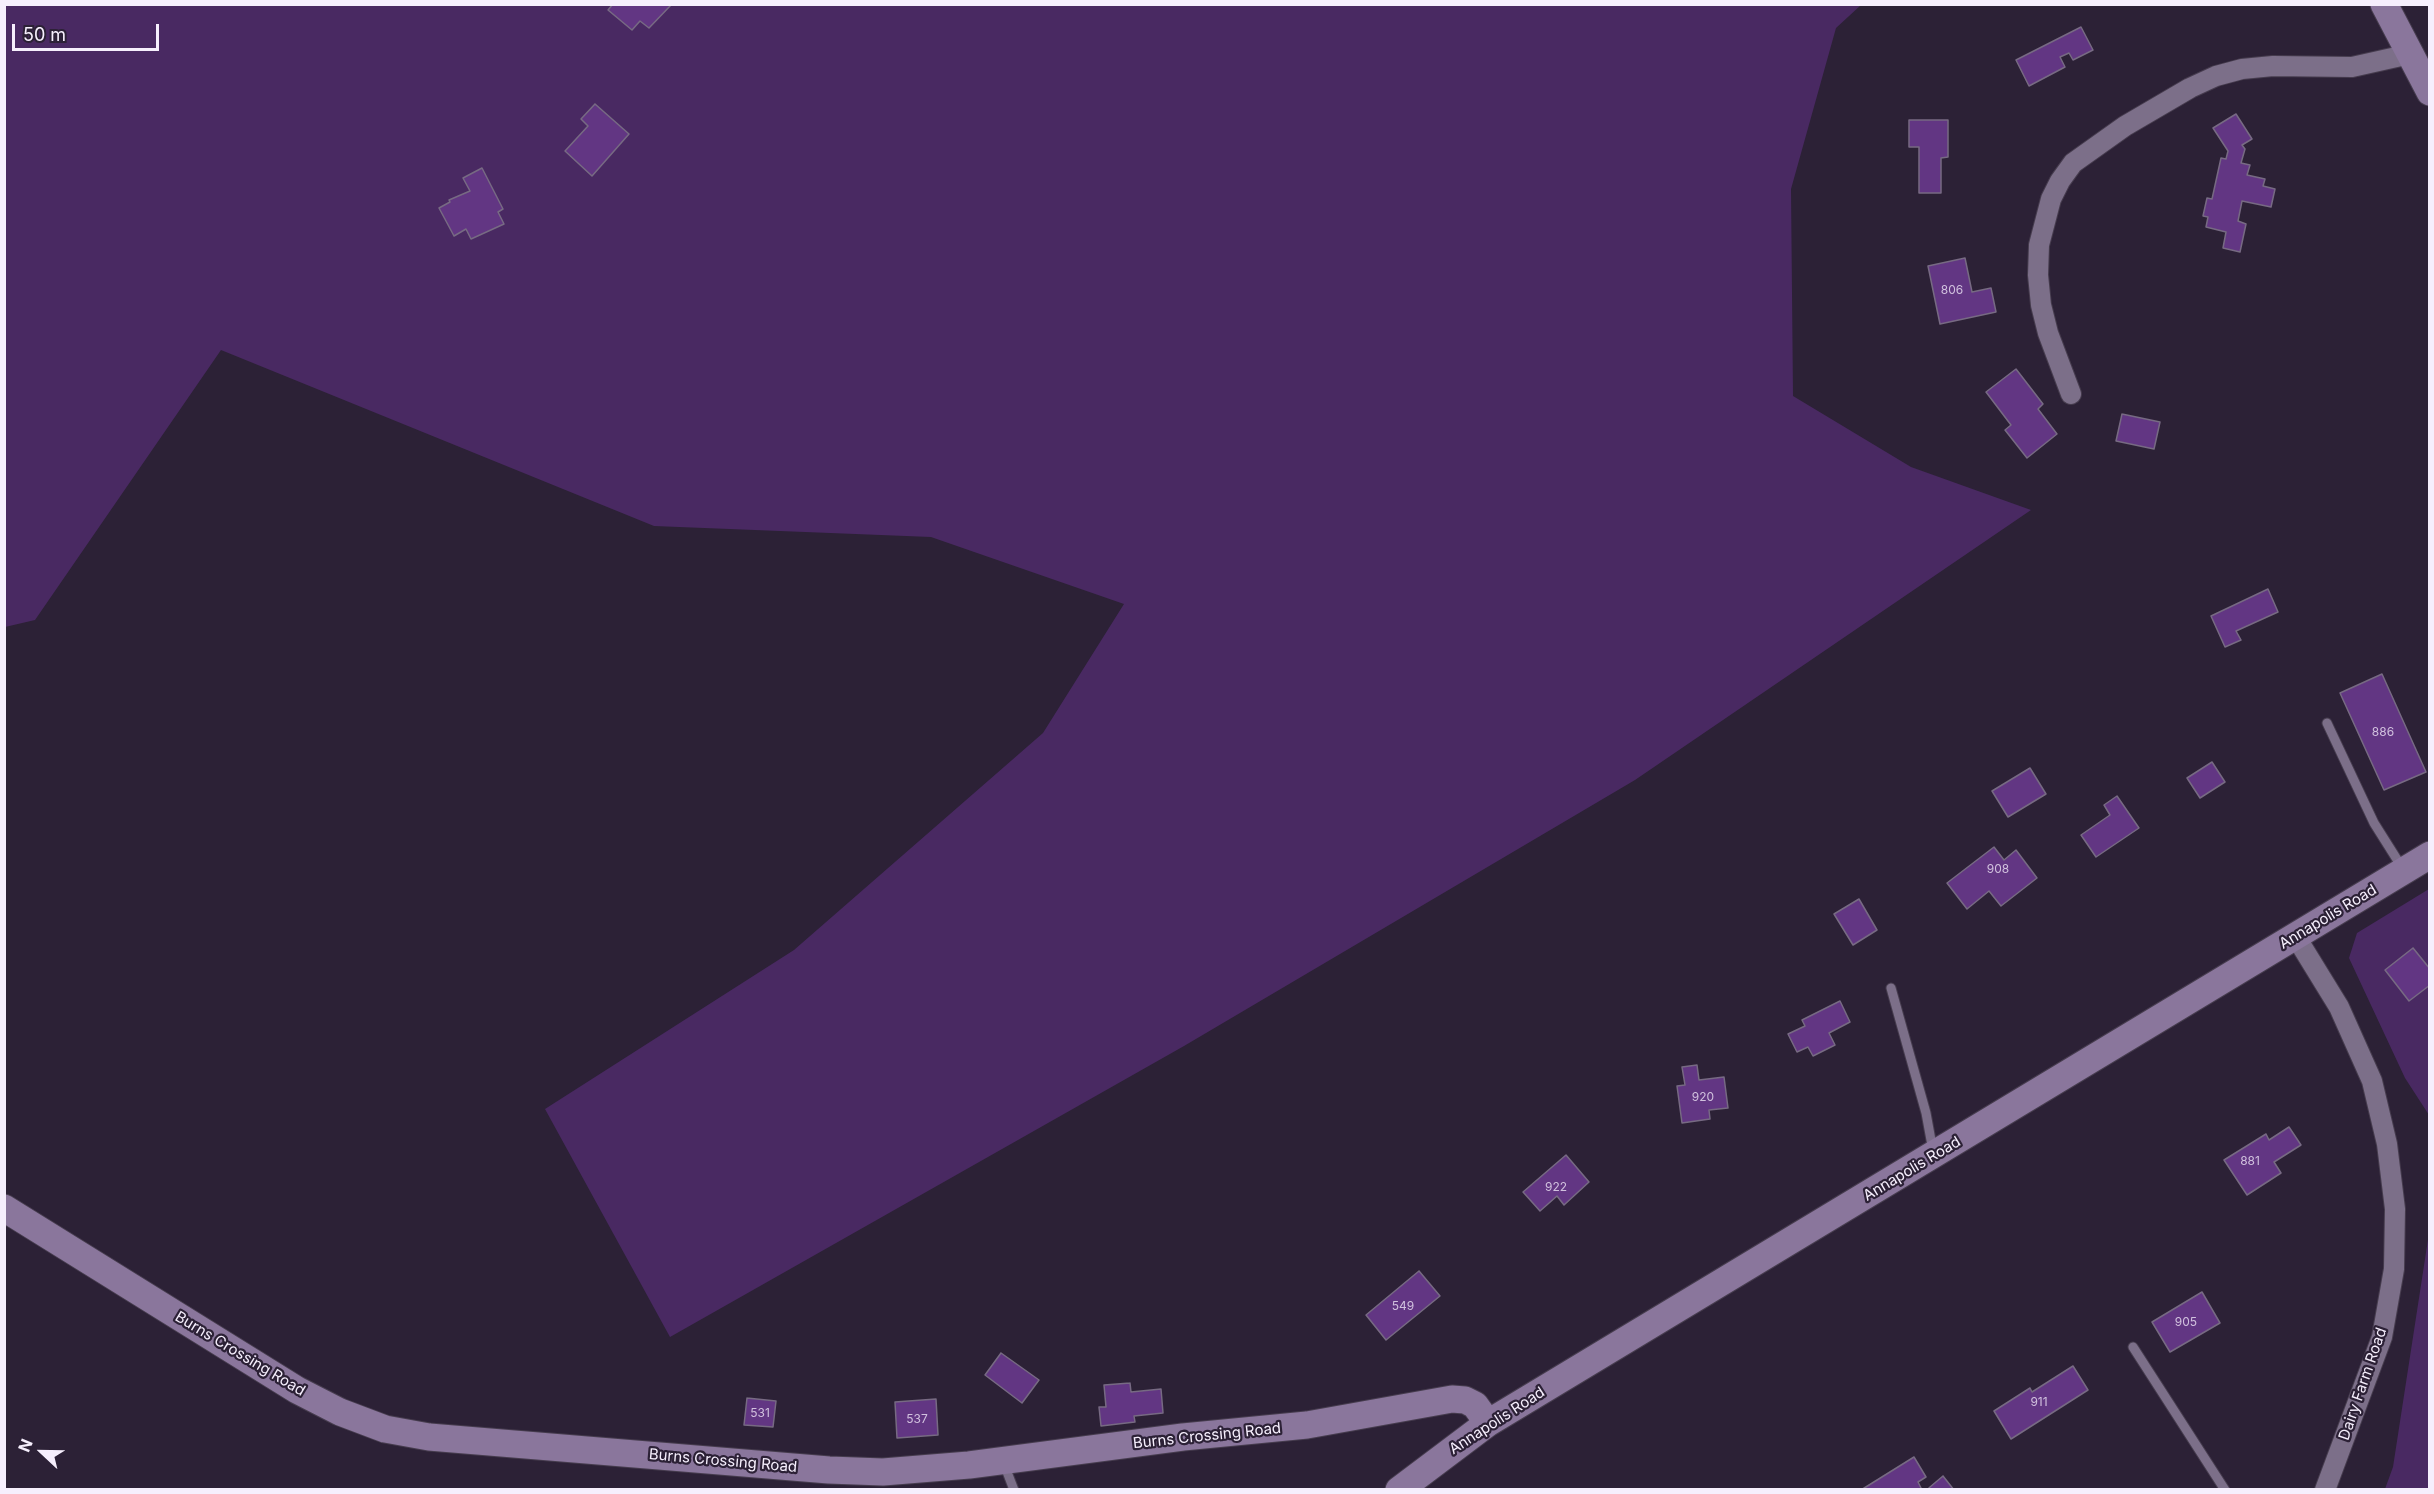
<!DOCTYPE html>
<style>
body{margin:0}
#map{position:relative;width:2434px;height:1494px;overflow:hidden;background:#2c2136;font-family:Inter,sans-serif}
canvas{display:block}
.frame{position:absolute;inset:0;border:6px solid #f6effd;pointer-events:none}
.north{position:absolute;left:12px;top:1422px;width:60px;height:60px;-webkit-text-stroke:4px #2c2136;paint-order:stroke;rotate:292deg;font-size:16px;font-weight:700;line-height:24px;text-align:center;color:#f6effd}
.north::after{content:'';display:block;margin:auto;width:21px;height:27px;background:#f6effd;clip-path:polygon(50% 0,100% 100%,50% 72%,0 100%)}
.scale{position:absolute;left:12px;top:24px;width:147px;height:27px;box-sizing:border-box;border:3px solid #f6effd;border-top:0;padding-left:8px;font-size:18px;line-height:21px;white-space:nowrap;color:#f6effd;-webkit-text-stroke:4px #2c2136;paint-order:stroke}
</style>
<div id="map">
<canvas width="2434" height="1494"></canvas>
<div class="frame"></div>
<div class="north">N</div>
<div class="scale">50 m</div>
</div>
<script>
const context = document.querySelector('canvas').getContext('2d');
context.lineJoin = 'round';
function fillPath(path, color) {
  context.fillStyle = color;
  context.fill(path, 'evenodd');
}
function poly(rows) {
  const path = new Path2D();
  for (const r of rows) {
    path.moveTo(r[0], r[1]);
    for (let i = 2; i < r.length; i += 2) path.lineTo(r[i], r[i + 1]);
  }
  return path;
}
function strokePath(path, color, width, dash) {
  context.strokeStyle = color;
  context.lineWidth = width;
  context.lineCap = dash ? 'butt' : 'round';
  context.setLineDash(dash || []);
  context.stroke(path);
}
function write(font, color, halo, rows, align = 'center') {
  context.font = font + ' Inter,sans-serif';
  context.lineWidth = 4.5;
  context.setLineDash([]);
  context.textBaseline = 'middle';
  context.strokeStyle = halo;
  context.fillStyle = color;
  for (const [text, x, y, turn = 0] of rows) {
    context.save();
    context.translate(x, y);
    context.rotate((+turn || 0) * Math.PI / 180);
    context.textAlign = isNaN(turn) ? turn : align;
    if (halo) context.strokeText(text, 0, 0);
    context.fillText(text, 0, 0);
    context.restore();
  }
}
fillPath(poly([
 [4,5,1861,5,1836,28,1791,189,1793,396,1911,467,2031,510,1635,780,1184,1046,670,1337,545,1109,794,950,1043,733,1124,604,931,537,654,526,221,350,35,620,5,627],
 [2429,889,2429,1115,2405,1078,2349,958,2357,933],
 [2429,1233,2429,1489,2385,1489,2393,1467]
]), '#492962');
const building = poly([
 [613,4,672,4,649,28,640,21,632,30,608,10,613,4],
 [2081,27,2093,50,2073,60,2069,53,2060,57,2065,67,2029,86,2016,60,2081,27],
 [595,104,629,134,592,176,565,151,588,126,581,119,595,104],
 [2236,114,2252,139,2242,145,2245,149,2241,163,2250,165,2247,175,2265,179,2263,186,2275,189,2271,207,2242,201,2238,221,2246,224,2240,252,2223,248,2226,232,2206,227,2208,217,2203,216,2207,198,2212,199,2221,158,2226,159,2228,151,2213,128,2236,114],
 [1909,120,1948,120,1948,157,1941,158,1941,193,1919,193,1919,147,1909,147,1909,120],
 [482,168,503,209,498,212,504,224,471,239,466,229,454,236,439,208,450,202,449,200,470,191,463,178,482,168],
 [1965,258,1972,292,1991,288,1996,312,1940,324,1928,266,1965,258],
 [2016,369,2043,404,2038,409,2057,434,2027,458,2005,430,2011,425,1986,392,2016,369],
 [2122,414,2160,422,2154,449,2116,441,2122,414],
 [2268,589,2278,612,2236,631,2241,640,2225,647,2211,616,2268,589],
 [2382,674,2426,772,2384,790,2340,693,2382,674],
 [2212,762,2225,782,2200,798,2187,778,2212,762],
 [2030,768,2046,794,2008,817,1992,791,2030,768],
 [2117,796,2139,828,2096,857,2081,835,2110,815,2104,805,2117,796],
 [1994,847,2004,860,2016,850,2037,878,2001,906,1989,891,1967,909,1947,883,1994,847],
 [1859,899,1877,930,1853,945,1834,914,1859,899],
 [2413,948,2430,969,2430,985,2409,1001,2385,970,2413,948],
 [1840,1001,1850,1022,1829,1033,1835,1045,1813,1056,1808,1047,1797,1052,1788,1034,1805,1026,1802,1020,1840,1001],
 [1697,1065,1699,1080,1724,1077,1728,1108,1709,1110,1710,1119,1682,1123,1677,1086,1685,1085,1682,1067,1697,1065],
 [2289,1127,2301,1145,2274,1162,2281,1173,2247,1195,2224,1160,2266,1134,2269,1140,2289,1127],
 [1566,1155,1589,1182,1564,1205,1557,1196,1540,1211,1523,1192,1566,1155],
 [1419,1271,1440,1296,1386,1340,1366,1315,1419,1271],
 [2202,1292,2220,1323,2170,1352,2152,1322,2202,1292],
 [1001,1353,1039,1380,1022,1403,985,1375,1001,1353],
 [2073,1366,2088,1390,2011,1439,1994,1411,2030,1388,2032,1392,2073,1366],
 [1130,1383,1131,1392,1161,1389,1163,1413,1134,1416,1135,1422,1101,1426,1099,1407,1106,1407,1104,1385,1130,1383],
 [747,1398,776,1401,773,1427,744,1425,747,1398],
 [936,1399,938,1435,897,1438,895,1402,936,1399],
 [1914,1457,1926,1477,1918,1482,1922,1490,1861,1490,1914,1457],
 [1943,1476,1954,1490,1927,1490,1930,1487,1943,1476]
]);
fillPath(building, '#623683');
strokePath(building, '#776a83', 1.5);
const lane = poly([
 [2327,723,2374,823,2403,869],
 [1891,988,1926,1113,1933,1151],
 [2133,1347,2225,1490],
 [1004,1464,1014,1490]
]);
const street = poly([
 [2071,394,2048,333,2041,305,2038,275,2039,245,2051,199,2060,181,2073,163,2125,126,2190,88,2216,76,2242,69,2273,66,2352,67,2410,54],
 [2296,937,2339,1007,2372,1081,2387,1144,2395,1209,2394,1269,2382,1337,2325,1490]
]);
const secondary = poly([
 [2384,4,2430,92],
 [4,1208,297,1390,340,1412,385,1429,429,1437,829,1470,883,1472,969,1465,1183,1437,1307,1425,1452,1399,1465,1400,1475,1405,1488,1423],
 [1399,1490,1488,1423,2430,855]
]);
strokePath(lane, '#463c4e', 11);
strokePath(street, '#463c4e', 22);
strokePath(secondary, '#463c4e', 29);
strokePath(lane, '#7c6f89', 9);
strokePath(street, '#7c6f89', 20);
strokePath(secondary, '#8a769c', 27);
write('12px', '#d1c1de', null, [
 ["806",1952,290],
 ["886",2383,732],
 ["908",1998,869],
 ["920",1703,1097],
 ["881",2250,1161],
 ["922",1556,1187],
 ["549",1403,1306],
 ["905",2186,1322],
 ["911",2039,1402],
 ["531",760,1413],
 ["537",917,1419]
]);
write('15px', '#f6effd', '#2c2136', [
 ["Annapolis Road",2328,917,-31],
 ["Annapolis Road",1912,1169,-31],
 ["Burns Crossing Road",240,1354,31],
 ["Dairy Farm Road",2363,1384,-71],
 ["Annapolis Road",1497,1421,-33],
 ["Burns Crossing Road",1207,1436,-6],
 ["Burns Crossing Road",723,1461,5]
]);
</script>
